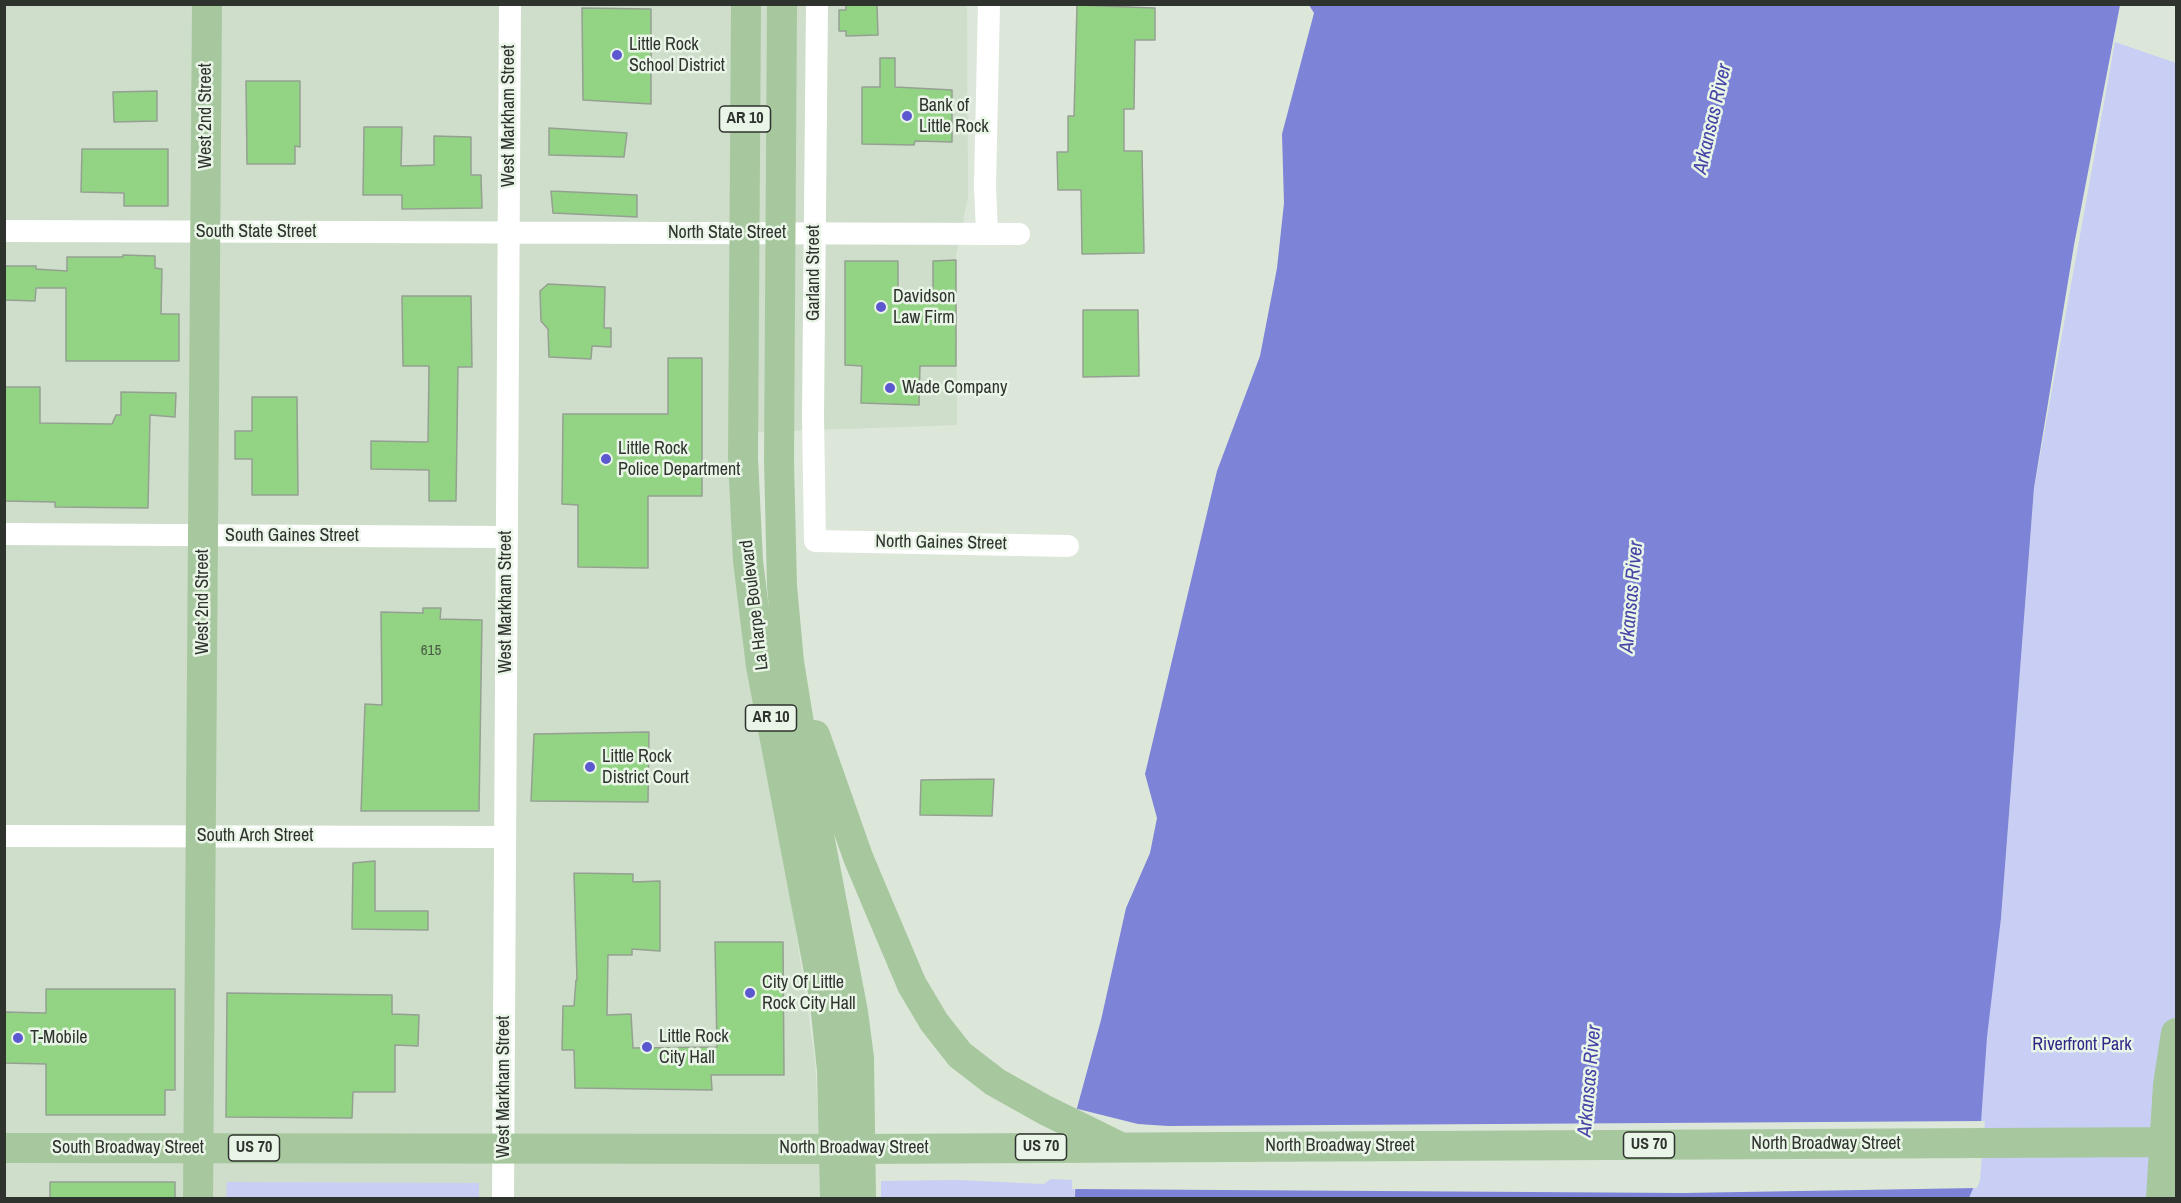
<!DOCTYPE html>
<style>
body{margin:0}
#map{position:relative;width:2181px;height:1203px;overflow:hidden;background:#dce7d9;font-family:"Archivo Narrow",sans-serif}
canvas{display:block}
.frame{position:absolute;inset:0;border:6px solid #2f332e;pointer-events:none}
</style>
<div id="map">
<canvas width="2181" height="1203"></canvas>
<div class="frame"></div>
</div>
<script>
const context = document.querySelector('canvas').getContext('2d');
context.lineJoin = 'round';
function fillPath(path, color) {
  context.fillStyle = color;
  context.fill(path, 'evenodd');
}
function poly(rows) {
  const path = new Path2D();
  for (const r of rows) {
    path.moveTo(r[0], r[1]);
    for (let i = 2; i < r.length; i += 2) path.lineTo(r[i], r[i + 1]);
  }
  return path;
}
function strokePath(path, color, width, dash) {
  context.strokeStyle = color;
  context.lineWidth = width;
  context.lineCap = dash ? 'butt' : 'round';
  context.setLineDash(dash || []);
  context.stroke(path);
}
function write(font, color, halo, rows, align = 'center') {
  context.font = font + ' "Archivo Narrow",sans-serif';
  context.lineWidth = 5;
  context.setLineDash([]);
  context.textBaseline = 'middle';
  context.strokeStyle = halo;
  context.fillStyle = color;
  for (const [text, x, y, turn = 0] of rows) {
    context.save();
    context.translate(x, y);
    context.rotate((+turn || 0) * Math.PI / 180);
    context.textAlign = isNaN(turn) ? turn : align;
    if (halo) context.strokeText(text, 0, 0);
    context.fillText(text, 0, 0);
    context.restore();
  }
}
fillPath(poly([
 [5,5,967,5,968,197,956,256,957,425,732,433,738,547,815,1059,822,1198,5,1198]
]), '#cedeca');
fillPath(poly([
 [2115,42,2176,63,2176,1055,2162,1198,1969,1198,1977,1179,1988,1009,2001,918,2034,489],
 [1051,1179,1074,1180,1075,1198,881,1198,881,1181,957,1180,1044,1184],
 [227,1182,479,1183,479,1198,226,1198]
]), '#c8cef4');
fillPath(poly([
 [1309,5,2120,5,2074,245,2034,488,2001,918,1987,1037,1977,1179,1969,1198,1075,1198,1077,1108,1101,1020,1126,908,1150,853,1157,818,1145,774,1217,471,1260,356,1277,268,1284,203,1282,134,1314,13]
]), '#7d83d7');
fillPath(poly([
 [1074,1108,1138,1124,1168,1126,1985,1121,1980,1180,1977,1188,1683,1193,1072,1189]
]), '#dce7d9');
const building = poly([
 [846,4,877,4,878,35,846,36,846,31,839,31,839,10,846,10,846,4],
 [1077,5,1155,8,1155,40,1135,40,1134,109,1124,109,1124,151,1142,151,1144,253,1082,254,1081,190,1058,190,1057,152,1068,152,1068,116,1074,116,1077,5],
 [582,8,651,9,651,104,583,100,582,8],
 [880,58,895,58,895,87,952,90,952,142,915,141,914,145,862,144,862,87,880,87,880,58],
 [246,81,300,81,300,147,295,146,295,164,247,164,246,81],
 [157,91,157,121,114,122,113,92,157,91],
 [364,127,402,127,401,166,434,165,434,136,471,137,471,175,481,175,482,208,402,209,402,195,363,195,364,127],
 [549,128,627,133,624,157,549,155,549,128],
 [82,149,168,149,168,206,124,206,124,193,81,192,82,149],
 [551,191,637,195,637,217,553,213,551,191],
 [123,255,155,256,155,268,162,269,161,314,179,314,179,361,66,361,66,288,36,288,35,301,4,300,4,266,36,266,36,269,67,271,67,257,123,257,123,255],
 [956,260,956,366,920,366,919,405,861,403,862,366,845,365,845,261,898,261,898,300,933,300,933,261,956,260],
 [548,284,605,287,604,328,611,328,611,347,592,346,591,359,549,357,548,329,541,321,540,291,548,284],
 [402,296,471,296,472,367,458,367,456,501,429,501,429,470,371,469,371,441,428,442,429,366,403,366,402,296],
 [1083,310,1138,310,1139,376,1083,377,1083,310],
 [668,358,702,358,702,496,648,496,648,568,578,567,578,505,562,504,563,414,668,414,668,358],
 [4,387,40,387,40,423,112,424,116,415,121,415,121,392,176,393,175,417,150,415,148,508,55,507,55,502,4,501,4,387],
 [252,397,297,397,298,495,252,495,252,459,235,459,235,431,252,431,252,397],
 [423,608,441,608,440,619,482,620,479,811,361,811,365,704,382,705,381,612,423,613,423,608],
 [649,732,648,802,531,801,534,734,649,732],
 [994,779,992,816,920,815,921,780,994,779],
 [375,861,375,911,428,911,428,930,352,929,353,863,375,861],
 [574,873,633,874,633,882,660,881,660,951,632,949,632,955,608,955,607,1015,631,1014,633,1048,717,1047,715,942,783,942,784,1075,711,1075,712,1090,575,1088,574,1050,562,1050,563,1006,574,1006,576,980,577,980,574,873],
 [46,989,175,989,175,1090,165,1090,165,1115,46,1115,46,1064,4,1063,4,1012,46,1013,46,989],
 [227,993,392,995,392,1014,419,1015,418,1046,395,1045,395,1092,353,1092,352,1118,226,1117,227,993],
 [50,1182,175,1182,175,1198,50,1198,50,1182]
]);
fillPath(building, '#93d384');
strokePath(building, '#95a093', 1.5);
strokePath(poly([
 [817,4,813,416,815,541,1068,546],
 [4,231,1019,234],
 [987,233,985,186,989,4],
 [4,534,507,537],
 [4,836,505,837],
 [503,1198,510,4]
]), '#fff', 22);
strokePath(poly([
 [746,4,743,458,748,561,761,666,825,1003,832,1070,835,1198],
 [782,4,779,461,782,586,789,662,807,773,853,1012,859,1058,861,1198],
 [815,735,858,857,876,900,912,985,934,1022,960,1055,995,1082,1045,1110,1116,1145],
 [4,1148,856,1149,2176,1142],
 [198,1198,207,4],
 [2161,1198,2168,1085,2176,1033]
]), '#a7c79f', 30);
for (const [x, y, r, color] of [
 [617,55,6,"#5b58d0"],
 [907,116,6,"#5b58d0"],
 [881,307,6,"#5b58d0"],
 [890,388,6,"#5b58d0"],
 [606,459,6,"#5b58d0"],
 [590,767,6,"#5b58d0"],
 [750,993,6,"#5b58d0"],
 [18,1038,6,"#5b58d0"],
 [647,1047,6,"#5b58d0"]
]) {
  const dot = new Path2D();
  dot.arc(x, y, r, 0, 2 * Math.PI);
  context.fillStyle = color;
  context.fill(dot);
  strokePath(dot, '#e9f5e6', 2);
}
write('15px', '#485b44', null, [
 ["615",431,651]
]);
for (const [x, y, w] of [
 [745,119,51],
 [771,718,51],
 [1649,1145,51],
 [1041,1147,51],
 [254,1148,51]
]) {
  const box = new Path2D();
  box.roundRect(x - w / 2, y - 13, w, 26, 4.5);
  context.fillStyle = '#e9f5e6';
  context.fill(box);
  strokePath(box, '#2f332e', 1.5);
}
write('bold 16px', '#2f332e', null, [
 ["AR 10",745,119],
 ["AR 10",771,718],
 ["US 70",1649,1145],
 ["US 70",1041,1147],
 ["US 70",254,1148]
]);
write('18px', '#2f332e', '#e9f5e6', [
 ["Little Rock",629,45],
 ["School District",629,66],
 ["Bank of",919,106],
 ["Little Rock",919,127],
 ["Davidson",893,297],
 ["Law Firm",893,318],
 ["Wade Company",902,388],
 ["Little Rock",618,449],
 ["Police Department",618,470],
 ["Little Rock",602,757],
 ["District Court",602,778],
 ["City Of Little",762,983],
 ["Rock City Hall",762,1004],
 ["Little Rock",659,1037],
 ["City Hall",659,1058],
 ["T-Mobile",30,1038]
], 'left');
write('18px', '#2f332e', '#e9f5e6', [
 ["West 2nd Street",206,116,-90],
 ["West Markham Street",509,116,-90],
 ["South State Street",256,232],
 ["North State Street",727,233],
 ["Garland Street",814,273,-90],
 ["South Gaines Street",292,536],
 ["North Gaines Street",941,543,1],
 ["West 2nd Street",203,602,-90],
 ["West Markham Street",506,602,-90],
 ["La Harpe Boulevard",755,605,-97],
 ["South Arch Street",255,836],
 ["West Markham Street",504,1087,-90],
 ["North Broadway Street",1826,1144],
 ["North Broadway Street",1340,1146],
 ["South Broadway Street",128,1148],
 ["North Broadway Street",854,1148]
]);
write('18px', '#312789', '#e9f5e6', [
 ["Riverfront Park",2082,1045]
]);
write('italic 20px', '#4643a6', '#e9f5e6', [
 ["Arkansas River",1713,119,-77],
 ["Arkansas River",1632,597,-85],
 ["Arkansas River",1590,1081,-85]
]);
</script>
